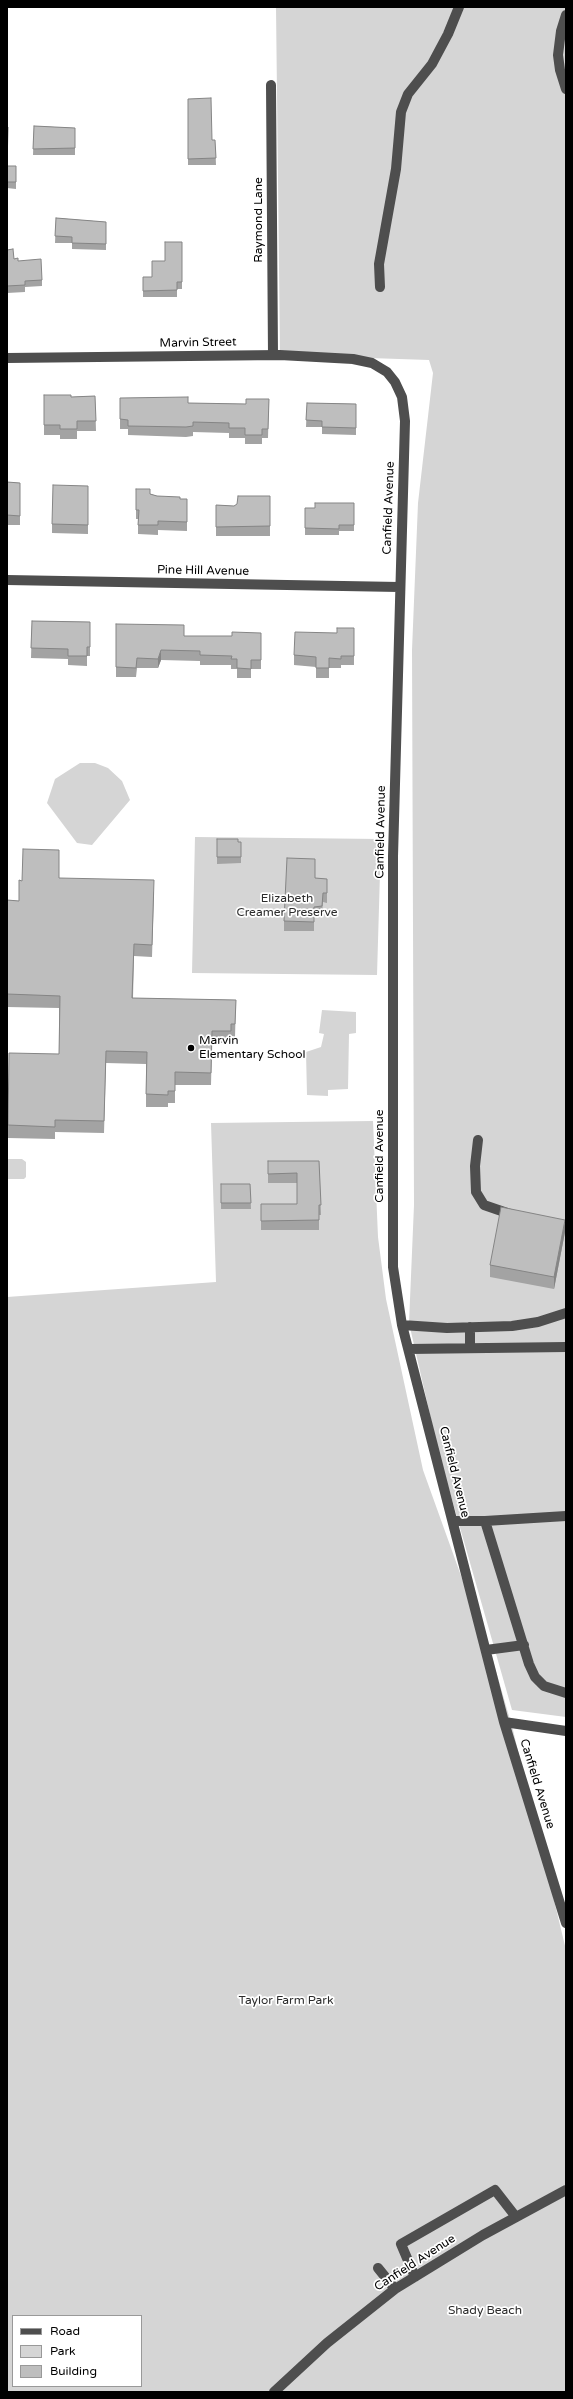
<!DOCTYPE html>
<style>
body{margin:0}
#map{position:relative;width:573px;height:2399px;overflow:hidden;background:#fff;font-family:"Varela Round",sans-serif}
canvas{display:block}
.frame{position:absolute;inset:0;border:8px solid #000;pointer-events:none}
.legend{position:absolute;left:12px;top:2315px;width:130px;height:72px;box-sizing:border-box;background:#fff;border:1px solid #999;margin:0;padding:5px 7px;list-style:none;font-size:12px;color:#000}
.legend li{display:flex;align-items:center;gap:8px;height:20px}
.legend b{width:20px;border:1px solid #999}
</style>
<div id="map">
<canvas width="573" height="2399"></canvas>
<div class="frame"></div>
<ul class="legend">
<li><b style="height:5px;background:#4e4e4e"></b>Road</li>
<li><b style="height:11px;background:#d5d5d5"></b>Park</li>
<li><b style="height:11px;background:#bebebe"></b>Building</li>
</ul>
</div>
<script>
const context = document.querySelector('canvas').getContext('2d');
context.lineJoin = 'round';
function fillPath(path, color) {
  context.fillStyle = color;
  context.fill(path, 'evenodd');
}
function poly(rows) {
  const path = new Path2D();
  for (const r of rows) {
    path.moveTo(r[0], r[1]);
    for (let i = 2; i < r.length; i += 2) path.lineTo(r[i], r[i + 1]);
  }
  return path;
}
function strokePath(path, color, width, dash) {
  context.strokeStyle = color;
  context.lineWidth = width;
  context.lineCap = dash ? 'butt' : 'round';
  context.setLineDash(dash || []);
  context.stroke(path);
}
function write(font, color, halo, rows, align = 'center') {
  context.font = font + ' "Varela Round",sans-serif';
  context.lineWidth = 3.5;
  context.setLineDash([]);
  context.textBaseline = 'middle';
  context.strokeStyle = halo;
  context.fillStyle = color;
  for (const [text, x, y, turn = 0] of rows) {
    context.save();
    context.translate(x, y);
    context.rotate((+turn || 0) * Math.PI / 180);
    context.textAlign = isNaN(turn) ? turn : align;
    if (halo) context.strokeText(text, 0, 0);
    context.fillText(text, 0, 0);
    context.restore();
  }
}
fillPath(poly([
 [276,7,566,7,566,1717,512,1710,439,1454,409,1323,414,1205,412,650,418,503,433,373,429,360,280,355],
 [80,763,95,763,108,768,122,781,130,800,92,845,77,843,47,803,55,779],
 [195,837,381,839,377,975,192,973],
 [322,1010,356,1012,356,1033,349,1034,348,1089,328,1090,328,1096,307,1095,306,1052,321,1047,324,1034,319,1033],
 [373,1121,378,1237,386,1299,423,1470,469,1598,481,1619,513,1730,566,1950,566,2392,7,2392,7,1297,216,1282,211,1123],
 [13,2316,141,2316,141,2386,13,2386],
 [7,1159,22,1159,26,1162,26,1177,24,1179,7,1179]
]), '#d5d5d5');
strokePath(poly([
 [566,15,561,31,558,55,560,70,566,89],
 [271,85,273,355],
 [380,287,379,264,396,169,401,112,408,94,432,64,448,34,459,7],
 [7,358,280,355,353,359,372,363,387,372,395,382,402,397,405,421,393,856,393,1267,402,1325,504,1722,566,1923],
 [7,580,399,587],
 [478,1140,475,1166,476,1192,484,1205,513,1215],
 [402,1325,447,1328,512,1326,538,1322,566,1313],
 [470,1348,470,1327],
 [409,1349,566,1347],
 [453,1521,485,1521,529,1664,535,1677,544,1686,566,1693],
 [485,1521,566,1516],
 [486,1650,524,1645],
 [504,1722,566,1731],
 [378,2268,395,2289],
 [415,2277,401,2244,495,2190,516,2217],
 [274,2392,327,2343,395,2289,483,2235,566,2190]
]), '#4e4e4e', 10);
fillPath(poly([
 [188,99,212,140,215,140,216,165,188,165],
 [34,126,75,128,75,155,33,155],
 [7,127,7,166,16,166,16,189,7,188],
 [56,218,106,222,106,250,72,249,72,243,55,243],
 [182,242,182,289,177,289,177,297,143,297,143,277,152,277,165,261],
 [7,250,14,259,18,261,42,280,42,286,25,287,25,292,7,293],
 [44,395,71,397,95,396,96,431,77,431,77,439,60,439,60,435,44,435],
 [120,398,188,403,246,404,269,399,268,438,262,438,262,444,245,444,245,438,229,438,229,433,193,432,193,436,186,437,128,435,128,429,120,429],
 [307,403,356,404,356,435,322,434,322,427,306,427],
 [7,482,20,483,20,525,7,525],
 [88,486,88,534,52,533,52,524],
 [136,489,157,496,180,499,187,499,187,531,158,530,158,535,138,534,138,519,136,519],
 [270,496,270,536,216,536,216,505,234,506],
 [354,503,354,531,339,531,339,535,305,535,305,508,315,508],
 [32,621,90,622,90,656,87,656,87,666,68,665,68,659,31,658],
 [116,624,184,636,232,636,261,633,261,669,251,669,251,678,237,678,237,669,231,669,231,665,200,665,200,661,161,660,158,668,137,668,136,677,116,677],
 [354,628,354,665,341,665,341,668,329,668,329,678,316,678,316,667,294,665,294,655,337,633],
 [217,839,238,842,241,842,241,863,217,864],
 [59,878,154,892,152,957,134,956,133,998,236,1000,235,1037,231,1036,231,1043,212,1043,211,1085,175,1085,175,1103,168,1103,168,1107,146,1107,146,1064,106,1063,104,1133,55,1132,55,1139,8,1138,8,1125,59,1054,59,1008,7,1007,7,900,19,901,22,881],
 [315,878,327,879,327,903,323,902,322,915,314,916,314,931,284,931,284,921],
 [268,1161,319,1161,321,1215,319,1215,319,1230,261,1230,261,1204,297,1204,297,1183,268,1183],
 [221,1184,250,1184,251,1209,221,1209],
 [565,1232,554,1289,490,1277,490,1265]
]), '#a3a3a3');
fillPath(poly([
 [161,650,161,660,158,668,158,659],
 [565,1220,565,1232,554,1289,554,1277]
]), '#858585');
const building = poly([
 [211,98,212,140,215,140,216,158,188,159,188,99,211,98],
 [34,126,75,128,75,148,33,149,34,126],
 [7,127,8,127,7,166,16,166,16,182,7,182,7,127],
 [56,218,106,222,106,244,72,243,72,237,55,236,56,218],
 [165,242,182,242,182,282,177,282,177,290,143,291,143,277,152,277,152,261,165,261,165,242],
 [13,249,14,259,18,258,18,261,41,259,42,280,25,281,25,285,7,286,7,250,13,249],
 [44,395,71,395,71,397,95,396,96,421,77,421,77,429,60,429,60,425,44,425,44,395],
 [188,397,188,403,246,404,246,399,269,399,268,429,262,429,262,435,245,435,245,428,229,428,229,423,193,422,193,426,186,427,128,426,128,420,120,419,120,398,188,397],
 [307,403,356,404,356,428,322,427,322,421,306,420,307,403],
 [7,482,20,483,20,516,7,515,7,482],
 [53,485,88,486,88,525,52,524,53,485],
 [136,489,150,489,150,494,157,496,180,497,180,499,187,499,187,522,158,521,158,525,138,525,139,510,136,510,136,489],
 [238,496,270,496,270,526,216,527,216,505,234,506,237,504,238,496],
 [315,503,354,503,354,525,339,525,339,529,305,528,305,508,315,508,315,503],
 [32,621,90,622,90,647,87,647,87,656,68,656,68,649,31,648,32,621],
 [116,624,184,625,184,636,232,636,232,632,261,633,261,660,251,660,251,669,237,668,237,659,231,659,232,656,200,655,200,651,161,650,158,659,137,658,136,668,116,667,116,624],
 [337,628,354,628,354,656,341,656,341,659,329,658,329,668,316,668,316,657,294,655,295,632,337,633,337,628],
 [217,839,238,839,238,842,241,842,241,857,217,857,217,839],
 [23,849,59,850,59,878,154,880,152,945,134,944,132,998,236,1000,235,1024,231,1024,231,1031,212,1031,211,1073,175,1072,175,1091,168,1091,168,1095,146,1094,147,1052,106,1051,104,1121,55,1120,55,1127,8,1125,9,1053,59,1054,60,996,7,994,7,900,19,901,19,880,22,881,23,849],
 [287,858,315,859,315,878,327,879,327,893,323,893,322,906,314,907,314,922,284,921,287,858],
 [268,1161,319,1161,321,1205,319,1205,319,1220,261,1221,261,1204,297,1204,297,1173,268,1174,268,1161],
 [221,1184,250,1184,251,1203,221,1203,221,1184],
 [501,1207,565,1220,554,1277,490,1265,501,1207]
]);
fillPath(building, '#bebebe');
strokePath(building, '#858585', 1);
for (const [x, y, r, color] of [
 [191,1048,4,"#000"]
]) {
  const dot = new Path2D();
  dot.arc(x, y, r, 0, 2 * Math.PI);
  context.fillStyle = color;
  context.fill(dot);
  strokePath(dot, '#fff', 1.5);
}
write('12px', '#000', '#fff', [
 ["Raymond Lane",259,220,-90],
 ["Marvin Street",198,343,-1],
 ["Canfield Avenue",389,508,-88],
 ["Pine Hill Avenue",203,571,1],
 ["Canfield Avenue",381,832,-89],
 ["Canfield Avenue",380,1156,-90],
 ["Canfield Avenue",454,1472,76],
 ["Canfield Avenue",537,1784,73],
 ["Canfield Avenue",415,2263,-33]
]);
write('12px', '#2c2c2c', '#fff', [
 ["Elizabeth",287,899],
 ["Creamer Preserve",287,913],
 ["Taylor Farm Park",286,2001],
 ["Shady Beach",485,2311]
]);
write('12px', '#000', '#fff', [
 ["Marvin",199,1041],
 ["Elementary School",199,1055]
], 'left');
</script>
